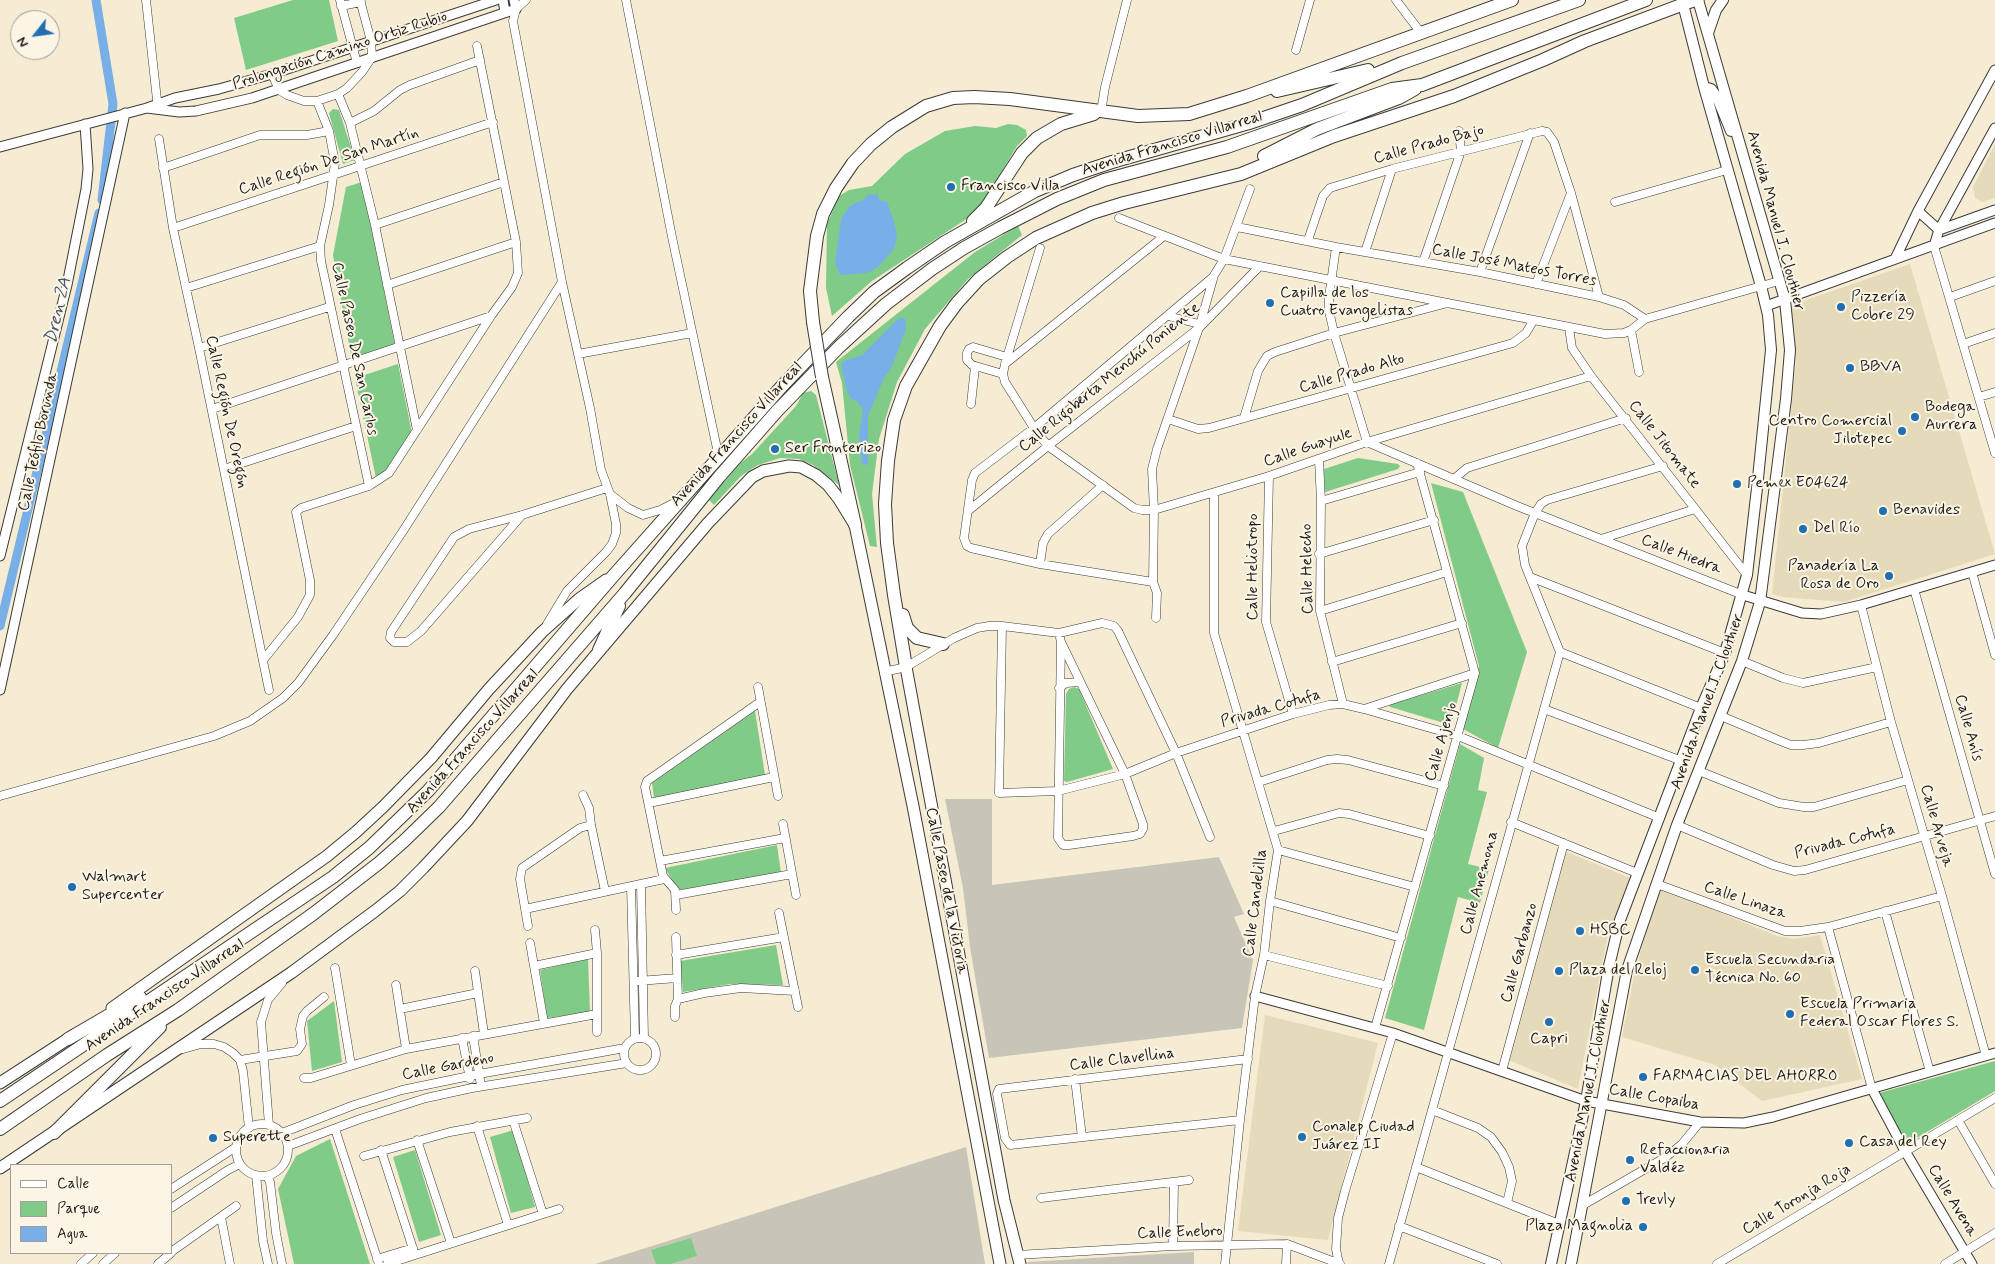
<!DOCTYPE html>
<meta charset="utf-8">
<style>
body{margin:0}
#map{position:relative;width:1995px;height:1264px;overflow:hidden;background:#f6ebd3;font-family:Mynerve,sans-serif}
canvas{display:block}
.legend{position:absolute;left:10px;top:1164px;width:162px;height:90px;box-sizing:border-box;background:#fcf5e5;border:1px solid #a29e95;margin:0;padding:6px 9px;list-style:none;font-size:15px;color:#1c1c1c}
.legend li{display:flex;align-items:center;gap:10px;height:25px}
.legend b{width:25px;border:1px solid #a29e95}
.north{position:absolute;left:10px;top:10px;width:50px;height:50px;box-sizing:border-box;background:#fcf5e5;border:1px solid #a29e95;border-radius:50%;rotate:240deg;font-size:14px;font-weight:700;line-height:20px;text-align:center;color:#1c1c1c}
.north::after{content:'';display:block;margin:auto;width:18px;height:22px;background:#1f6fb2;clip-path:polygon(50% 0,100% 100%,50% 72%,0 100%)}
</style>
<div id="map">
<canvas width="1995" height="1264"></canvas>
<ul class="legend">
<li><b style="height:6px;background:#fff"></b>Calle</li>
<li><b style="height:14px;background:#81cb88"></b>Parque</li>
<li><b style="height:14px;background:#79afe7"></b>Agua</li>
</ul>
<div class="north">N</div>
</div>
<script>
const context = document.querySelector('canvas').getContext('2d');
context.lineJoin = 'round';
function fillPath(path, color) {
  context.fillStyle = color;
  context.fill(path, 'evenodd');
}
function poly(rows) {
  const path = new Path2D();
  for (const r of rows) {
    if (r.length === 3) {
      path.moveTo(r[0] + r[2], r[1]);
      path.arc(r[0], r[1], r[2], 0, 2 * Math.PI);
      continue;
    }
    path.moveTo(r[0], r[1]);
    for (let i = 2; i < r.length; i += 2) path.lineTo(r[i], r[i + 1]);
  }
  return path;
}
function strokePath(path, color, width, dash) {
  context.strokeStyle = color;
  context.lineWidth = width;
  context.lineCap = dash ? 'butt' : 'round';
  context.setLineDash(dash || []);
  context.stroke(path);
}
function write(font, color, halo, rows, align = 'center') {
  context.font = font + ' Mynerve,sans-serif';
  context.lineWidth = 4;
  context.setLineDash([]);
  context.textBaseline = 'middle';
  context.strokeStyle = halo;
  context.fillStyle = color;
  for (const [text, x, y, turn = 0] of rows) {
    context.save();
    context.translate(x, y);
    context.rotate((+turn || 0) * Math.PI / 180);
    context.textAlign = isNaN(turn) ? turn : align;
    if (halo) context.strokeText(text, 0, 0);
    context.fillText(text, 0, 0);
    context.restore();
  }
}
fillPath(poly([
 [1995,144,1995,198,1983,202,1975,198,1973,187],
 [1910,264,1995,554,1844,602,1782,597,1772,594,1796,363,1794,329,1789,306],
 [1557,848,1630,878,1608,934,1578,1089,1501,1057],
 [1660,888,1777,936,1794,939,1820,935,1862,1079,1762,1101,1715,1065,1622,1037,1634,977,1649,920],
 [1265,1015,1378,1043,1328,1240,1238,1231]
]), '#e5dbba');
fillPath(poly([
 [945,799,992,799,992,885,1219,857,1244,914,1234,917,1253,960,1242,1028,989,1058,970,947,963,888],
 [966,1147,985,1264,595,1264],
 [1194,1252,1194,1264,1028,1264,1027,1262]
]), '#c7c5b8');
fillPath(poly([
 [293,0,329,0,338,41,246,70,234,18],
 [333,109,339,110,355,160,343,164,329,113],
 [1008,124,1017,125,1026,130,1027,136,1017,146,977,212,872,281,832,316,826,288,827,224,839,196,849,190,872,186,905,154,945,131,975,126,996,128],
 [362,182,396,351,353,367,333,255,346,187],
 [1018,226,1022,235,968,279,925,329,897,382,879,439,872,494,877,547,870,546,850,465,842,383,836,362,975,252],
 [398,364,413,438,377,483,355,378],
 [811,391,816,395,839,485,813,465,799,459,780,458,758,465,741,476,714,505,709,500,739,464,752,454,796,406,803,393],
 [1358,458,1398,464,1400,466,1398,469,1325,492,1324,469],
 [1431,483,1463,492,1527,652,1498,748,1463,729,1479,666],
 [1462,683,1451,725,1390,707,1389,705],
 [1074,687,1079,689,1113,769,1067,782,1064,781,1066,694,1069,689],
 [755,711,765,775,654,798,652,783],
 [1460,744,1484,758,1478,790,1487,792,1468,864,1489,869,1480,903,1458,897,1424,1030,1385,1018],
 [777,845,781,873,678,890,665,868],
 [776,945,783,985,730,984,683,992,680,961],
 [588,959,590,1012,547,1018,540,970],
 [334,1001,342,1062,312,1071,307,1021],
 [1995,1061,1995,1091,1907,1144,1879,1093],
 [514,1130,535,1207,511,1213,490,1137],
 [330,1139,370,1264,294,1264,278,1189,296,1156],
 [415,1150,441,1235,419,1242,393,1157],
 [691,1238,697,1256,670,1264,656,1264,651,1250]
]), '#81cb88');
fillPath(poly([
 [878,194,879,200,887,202,894,221,897,236,894,249,879,266,868,273,840,275,835,263,841,219,849,207,857,202,864,200,867,195],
 [899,318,905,318,906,329,891,369,885,376,868,416,868,465,862,464,860,448,859,436,863,410,857,401,851,399,847,392,841,364,844,361,862,355]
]), '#79afe7');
strokePath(poly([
 [96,0,113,104,102,200],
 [0,626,99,213]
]), '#79afe7', 9);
const minor = poly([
 [146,0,158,109],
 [340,0,357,63],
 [526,0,516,9,513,21,562,282,590,408,601,470,610,494,616,524,616,533,612,544,606,552,567,591,547,624],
 [626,0,672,237,719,458],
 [1396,0,1421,33],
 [341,6,361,2],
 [1296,50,1310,0],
 [272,74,279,90,287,95,304,101,317,101,338,94,347,88,362,72,372,57,371,41,360,0],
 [338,94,350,123,375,225,417,430],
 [317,101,329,131,335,163,329,205,320,246,321,261,369,486],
 [1101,112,1105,87,1127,0],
 [350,123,374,111,400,90,410,85,480,60],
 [159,139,173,228,199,348,269,690],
 [163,168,260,135,307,135,329,131],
 [1615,202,1727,170],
 [1119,218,1224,259,1605,334,1624,333,1631,330,1645,319,1779,281],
 [375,225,504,182],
 [1237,227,1336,247,1480,272,1599,297,1624,305,1645,319],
 [173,228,493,122],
 [1308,240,1323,196,1330,188,1392,169,1542,131,1547,132,1554,142,1571,193,1599,297],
 [1934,246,1995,453],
 [1336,247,1329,297,1329,311,1334,333,1367,442,1517,506,1743,595],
 [1040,248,1005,364,1003,374,1005,382,1034,428,1048,446,1127,503,1134,508,1142,510,1154,510,1269,476,1367,442,1591,376],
 [1365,252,1392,169],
 [1423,262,1461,151,1459,131],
 [1480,272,1530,133],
 [1536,284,1571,193],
 [387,285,516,242],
 [186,288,320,246],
 [1950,297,1995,281],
 [1168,316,1199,324],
 [1569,328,1572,348,1591,376,1747,575],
 [1631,330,1639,372],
 [1963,344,1995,333],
 [199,348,329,307],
 [578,354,692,333],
 [1005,364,1164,236],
 [1003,374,972,365,967,360,967,353,969,349,973,347,1007,357],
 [1979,397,1995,392],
 [971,404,975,367],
 [212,409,491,316],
 [1244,418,1258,371,1267,356,1275,352,1334,333,1444,304],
 [1168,419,1198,429,1209,428,1513,343,1526,333,1533,321],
 [1319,460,1321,501,1320,611,1343,704],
 [224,469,356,426],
 [1269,476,1266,622,1293,714],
 [1454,479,1467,468,1626,418],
 [1214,493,1214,633,1278,850,1270,901,1264,955,1255,996,1240,1120,1225,1264],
 [610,494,628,508,643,515,660,510,674,503],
 [1321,501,1420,472],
 [968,511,1048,446,1199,328,1260,266],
 [522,515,421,631,407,642,394,642,390,638,391,632,454,537,469,529,522,515,607,488],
 [1601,539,1695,509],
 [1319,554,1434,520],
 [1040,564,1043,543,1048,534,1103,485],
 [1972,572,1995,655],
 [1530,577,1725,653],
 [1153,582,1040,564,971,548,967,546,964,538,972,480,975,473,1034,428,1213,277,1224,259,1250,189],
 [1914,589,1995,874],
 [1861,605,1891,722,1942,896,1986,1056],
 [1320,611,1447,572],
 [1156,618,1157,593,1153,582,1154,510,1152,469,1157,449,1199,328,1213,279],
 [1002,626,999,793,1058,791,1125,774,1176,753,1293,714,1329,705,1343,704,1364,709,1458,736,1660,818],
 [1059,633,1061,642,1058,838,1063,845,1069,845,1133,836,1140,834,1143,829,1143,824,1125,774,1061,642],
 [1560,652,1701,708],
 [264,659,298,617,310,595,310,580,296,512,301,508,369,486,389,473,491,316,512,287,518,273,516,242,477,46],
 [1742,661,1783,678,1803,683,1877,667],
 [1332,662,1462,623],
 [884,672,906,667,954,638,977,628,989,626,1002,626,1059,633,1102,623,1114,626,1118,631,1176,753,1210,837],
 [758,687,778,796],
 [1059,688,1066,683,1080,682],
 [1364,709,1475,673],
 [1544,709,1682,761],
 [1721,716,1778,740,1791,745,1803,745,1819,743,1891,722],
 [1699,771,1779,803,1804,807,1814,807,1908,780],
 [1259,782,1327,760,1337,759,1348,760,1444,786],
 [583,795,589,808,591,825,605,891],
 [0,796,214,736,250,721,283,698,298,683,333,635,403,531,562,282],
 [649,803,774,777],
 [1511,822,1637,873],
 [783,824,796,895],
 [1677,825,1773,865,1794,871,1805,870,1995,816],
 [1274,831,1339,813,1349,814,1430,836],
 [1278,850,1415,887],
 [660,861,785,838],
 [641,884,644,1038],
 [1657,884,1785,931,1800,931,1828,927,1942,896],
 [631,886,635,1038],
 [676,895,792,874],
 [1270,901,1401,938],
 [525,909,664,879],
 [676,910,675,890,663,876,645,787,647,781,760,702],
 [1885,911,1930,1072],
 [779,913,798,1007],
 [528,926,520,879,522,868,580,828,591,825],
 [1828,927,1872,1089],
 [595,930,597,953,597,1032],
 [530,943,544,1023],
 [676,955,784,937],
 [1264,955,1388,986],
 [534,966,597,953],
 [335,968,351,1065],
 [475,971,484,1034],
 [638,981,677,978],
 [396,985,406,1049],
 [678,999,704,993,741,988,795,991],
 [400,1009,478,993],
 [675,1017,675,1006,678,999,676,937],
 [1375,1028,1475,673,1417,463],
 [473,1036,481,1086],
 [640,1054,16],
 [462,1038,470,1079],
 [183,1049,201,1044,214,1044,224,1047,233,1053,240,1060,243,1071,249,1128],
 [240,1060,297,1051,302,1044,300,1029,303,1016,307,1011,324,997],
 [1502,1071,1564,843],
 [304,1078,311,1078,406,1049,597,1014],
 [1075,1079,1082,1137],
 [1432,1110,1478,1128,1491,1137,1502,1152,1509,1167,1512,1181,1507,1203],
 [513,1120,543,1214],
 [1240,1120,1010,1145,1005,1138,997,1094,999,1089,1248,1059],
 [1958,1120,1995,1184],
 [262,1150,26],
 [269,1125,261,1022,268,1000,282,983],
 [477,1126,508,1225],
 [335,1129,379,1264],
 [282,1133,354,1105,402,1090,479,1074,625,1048],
 [417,1140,451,1243],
 [288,1146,360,1119,426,1098,472,1088,627,1063],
 [381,1150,415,1255],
 [364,1156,450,1132,527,1118],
 [1416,1167,1559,1224],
 [256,1175,263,1241,268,1264],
 [267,1176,270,1182,276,1233,282,1264],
 [171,1189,236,1147],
 [1041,1198,1189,1180],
 [1583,1205,1666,1157,1682,1144,1700,1122],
 [171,1208,228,1170,240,1164],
 [221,1217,230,1264],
 [1399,1226,1497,1264],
 [1173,1246,1174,1182],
 [171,1252,236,1206],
 [1017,1255,1173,1246,1287,1244,1340,1264],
 [377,1259,413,1248],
 [81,1264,93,1253],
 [103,1264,115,1253],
 [158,1264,171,1253],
 [387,1264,559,1209],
 [1286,1264,1287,1244],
 [1339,1264,1336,1249,1338,1218,1345,1191,1393,1033],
 [1389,1264,1560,652,1525,565,1522,546,1535,513,1541,504,1547,500,1663,466],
 [1717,1264,1995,1098],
 [1945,1264,1995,1233]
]);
const tertiary = poly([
 [503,0,505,12],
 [147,108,179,112,196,111,252,98,516,9,514,0],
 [0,147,147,108,175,98,219,89,272,74,496,0],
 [1918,211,1939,230],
 [1939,230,1995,210],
 [1934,246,1939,230,1995,128],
 [1895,259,1918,211,1995,70],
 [1766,306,1995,223],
 [0,556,67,285,86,189,88,169,85,124],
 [1743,595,1802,613,1821,614,1861,605,1995,565],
 [0,690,125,113],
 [1255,996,1393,1033,1586,1101,1700,1122,1744,1123,1773,1117,1995,1053],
 [1872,1089,1905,1151,1972,1264]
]);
const secondary = poly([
 [1708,33,1716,10,1723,0],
 [1704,87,1711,89,1717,97,1731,131],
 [1551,1264,1586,1101,1609,966,1620,920,1701,708,1725,653,1747,575,1757,488,1771,350,1768,315,1761,286,1704,87,1682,0],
 [1571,1264,1627,970,1677,825,1742,661,1760,602,1786,399,1790,350,1785,300,1698,0]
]);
const primary = poly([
 [1684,4,1698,0],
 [906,667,1004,1200,1020,1264],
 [112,1008,327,856,356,832,383,807,431,758,489,689,542,632,579,599,606,580],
 [0,1083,74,1035],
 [0,1168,291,973,375,911,400,891,423,868,467,821,567,689,708,523,752,477,763,471,789,466,801,467,816,475,828,485,839,499,855,525,913,806,1000,1264]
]);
const trunk = poly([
 [1277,91,1368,70],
 [1264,156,1317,129,1399,98,1415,89],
 [973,221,986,208,1022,153,1037,138,1061,124,1094,114],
 [813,322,810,291,817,236,823,214,836,188,853,163,871,144,892,127,926,106,953,98,974,97,1010,99,1138,116,1189,114,1247,96,1512,0],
 [822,377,855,525],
 [903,615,907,628,917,638,943,644],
 [599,650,619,606],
 [906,667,894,595,887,543,885,504,888,461,894,420,906,386,940,326,957,303,979,279,1007,257,1036,238,1092,213,1124,203,1241,174,1334,136,1454,96,1543,60,1585,41,1684,4],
 [68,1039,140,997],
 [0,1101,333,877,369,848,428,791,614,575,783,385,848,317,874,292,907,268,945,242,1035,191,1073,175,1112,162,1249,123,1302,105,1402,63,1579,0],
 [0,1129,107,1055,178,1010,313,914,379,863,404,841,439,807,625,593,719,477,777,411,839,347,886,304,932,269,964,248,1000,228,1057,199,1104,180,1227,147,1392,89,1422,85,1646,0],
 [54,1133,160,1027]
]);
strokePath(minor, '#3d3b37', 9);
strokePath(tertiary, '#3d3b37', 11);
strokePath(secondary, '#3d3b37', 12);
strokePath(primary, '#3d3b37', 13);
strokePath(trunk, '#3d3b37', 14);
strokePath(minor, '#fff', 8);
strokePath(tertiary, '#fff', 9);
strokePath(secondary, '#fff', 10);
strokePath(primary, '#fff', 11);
strokePath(trunk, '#fff', 12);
const trunkBridge = poly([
 [813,322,822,377]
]);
strokePath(trunkBridge, '#3d3b37', 14, []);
strokePath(trunkBridge, '#fff', 12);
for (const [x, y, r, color] of [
 [951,187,5,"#1f6fb2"],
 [1270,303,5,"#1f6fb2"],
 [1841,307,5,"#1f6fb2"],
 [1850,368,5,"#1f6fb2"],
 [1915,417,5,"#1f6fb2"],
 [1902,431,5,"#1f6fb2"],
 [775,449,5,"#1f6fb2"],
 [1737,484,5,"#1f6fb2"],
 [1883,511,5,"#1f6fb2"],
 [1803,529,5,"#1f6fb2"],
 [1889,576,5,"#1f6fb2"],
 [72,887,5,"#1f6fb2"],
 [1580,931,5,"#1f6fb2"],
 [1695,970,5,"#1f6fb2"],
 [1559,971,5,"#1f6fb2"],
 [1790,1014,5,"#1f6fb2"],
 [1549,1022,5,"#1f6fb2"],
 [1643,1077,5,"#1f6fb2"],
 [1302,1137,5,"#1f6fb2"],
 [213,1138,5,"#1f6fb2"],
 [1849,1143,5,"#1f6fb2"],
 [1630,1160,5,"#1f6fb2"],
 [1626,1201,5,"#1f6fb2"],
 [1643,1227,5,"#1f6fb2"]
]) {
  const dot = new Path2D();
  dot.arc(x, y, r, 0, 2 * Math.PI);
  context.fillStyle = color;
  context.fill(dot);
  strokePath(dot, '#fcf5e5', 2);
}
write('16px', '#1c1c1c', '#fcf5e5', [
 ["Prolongación Camino Ortiz Rubio",340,51,-18],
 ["Avenida Francisco Villarreal",1172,144,-17],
 ["Calle Prado Bajo",1429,145,-15],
 ["Calle Región De San Martín",329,162,-18],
 ["Avenida Manuel J. Clouthier",1775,221,75],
 ["Calle José Mateos Torres",1514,266,11],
 ["Calle Paseo De San Carlos",354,349,78],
 ["Calle Prado Alto",1352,374,-16],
 ["Calle Rigoberta Menchú Poniente",1110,378,-39],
 ["Calle Región De Oregón",226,412,78],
 ["Avenida Francisco Villarreal",737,435,-48],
 ["Calle Teófilo Borunda",39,442,-78],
 ["Calle Jitomate",1664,445,52],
 ["Calle Guayule",1308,448,-19],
 ["Calle Hiedra",1681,555,21],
 ["Calle Heliotropo",1254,567,-90],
 ["Calle Helecho",1308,569,-91],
 ["Avenida Manuel J. Clouthier",1708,702,-70],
 ["Privada Cotufa",1271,709,-16],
 ["Calle Anís",1968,728,74],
 ["Avenida Francisco Villarreal",473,742,-48],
 ["Calle Ajenjo",1442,742,-74],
 ["Calle Arveja",1936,826,74],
 ["Privada Cotufa",1845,842,-14],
 ["Calle Anemona",1480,883,-75],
 ["Calle Paseo de la Victoria",946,891,79],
 ["Calle Linaza",1745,901,19],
 ["Calle Candelilla",1256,903,-83],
 ["Calle Garbanzo",1520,953,-75],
 ["Avenida Francisco Villarreal",165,996,-34],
 ["Calle Clavellina",1122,1060,-7],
 ["Calle Gardeno",448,1067,-11],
 ["Avenida Manuel J. Clouthier",1589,1091,-79],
 ["Calle Copaiba",1654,1098,10],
 ["Calle Toronja Roja",1797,1200,-31],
 ["Calle Avena",1952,1201,59],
 ["Calle Enebro",1180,1233,-2]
]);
write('16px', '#1c1c1c', '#fcf5e5', [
 ["Francisco Villa",961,187],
 ["Capilla de los",1280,294],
 ["Cuatro Evangelistas",1280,312],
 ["Pizzería",1851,298],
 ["Cobre 29",1851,316],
 ["BBVA",1860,368],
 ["Bodega",1925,408],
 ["Aurrera",1925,426],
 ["Centro Comercial",1892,422,"right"],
 ["Jilotepec",1892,440,"right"],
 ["Ser Fronterizo",785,449],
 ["Pemex E04624",1747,484],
 ["Benavides",1893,511],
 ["Del Río",1813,529],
 ["Panadería La",1879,567,"right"],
 ["Rosa de Oro",1879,585,"right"],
 ["Walmart",82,878],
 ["Supercenter",82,896],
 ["HSBC",1590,931],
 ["Escuela Secundaria",1705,961],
 ["Técnica No. 60",1705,979],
 ["Plaza del Reloj",1569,971],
 ["Escuela Primaria",1800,1005],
 ["Federal Oscar Flores S.",1800,1023],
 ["Capri",1549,1040,"center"],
 ["FARMACIAS DEL AHORRO",1653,1077],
 ["Conalep Ciudad",1312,1128],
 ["Juárez II",1312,1146],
 ["Superette",223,1138],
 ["Casa del Rey",1859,1143],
 ["Refaccionaria",1640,1151],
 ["Valdéz",1640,1169],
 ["Trevly",1636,1201],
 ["Plaza Magnolia",1633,1227,"right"]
], 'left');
write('italic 18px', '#41576d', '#fcf5e5', [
 ["Dren 2A",59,311,-77]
]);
</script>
